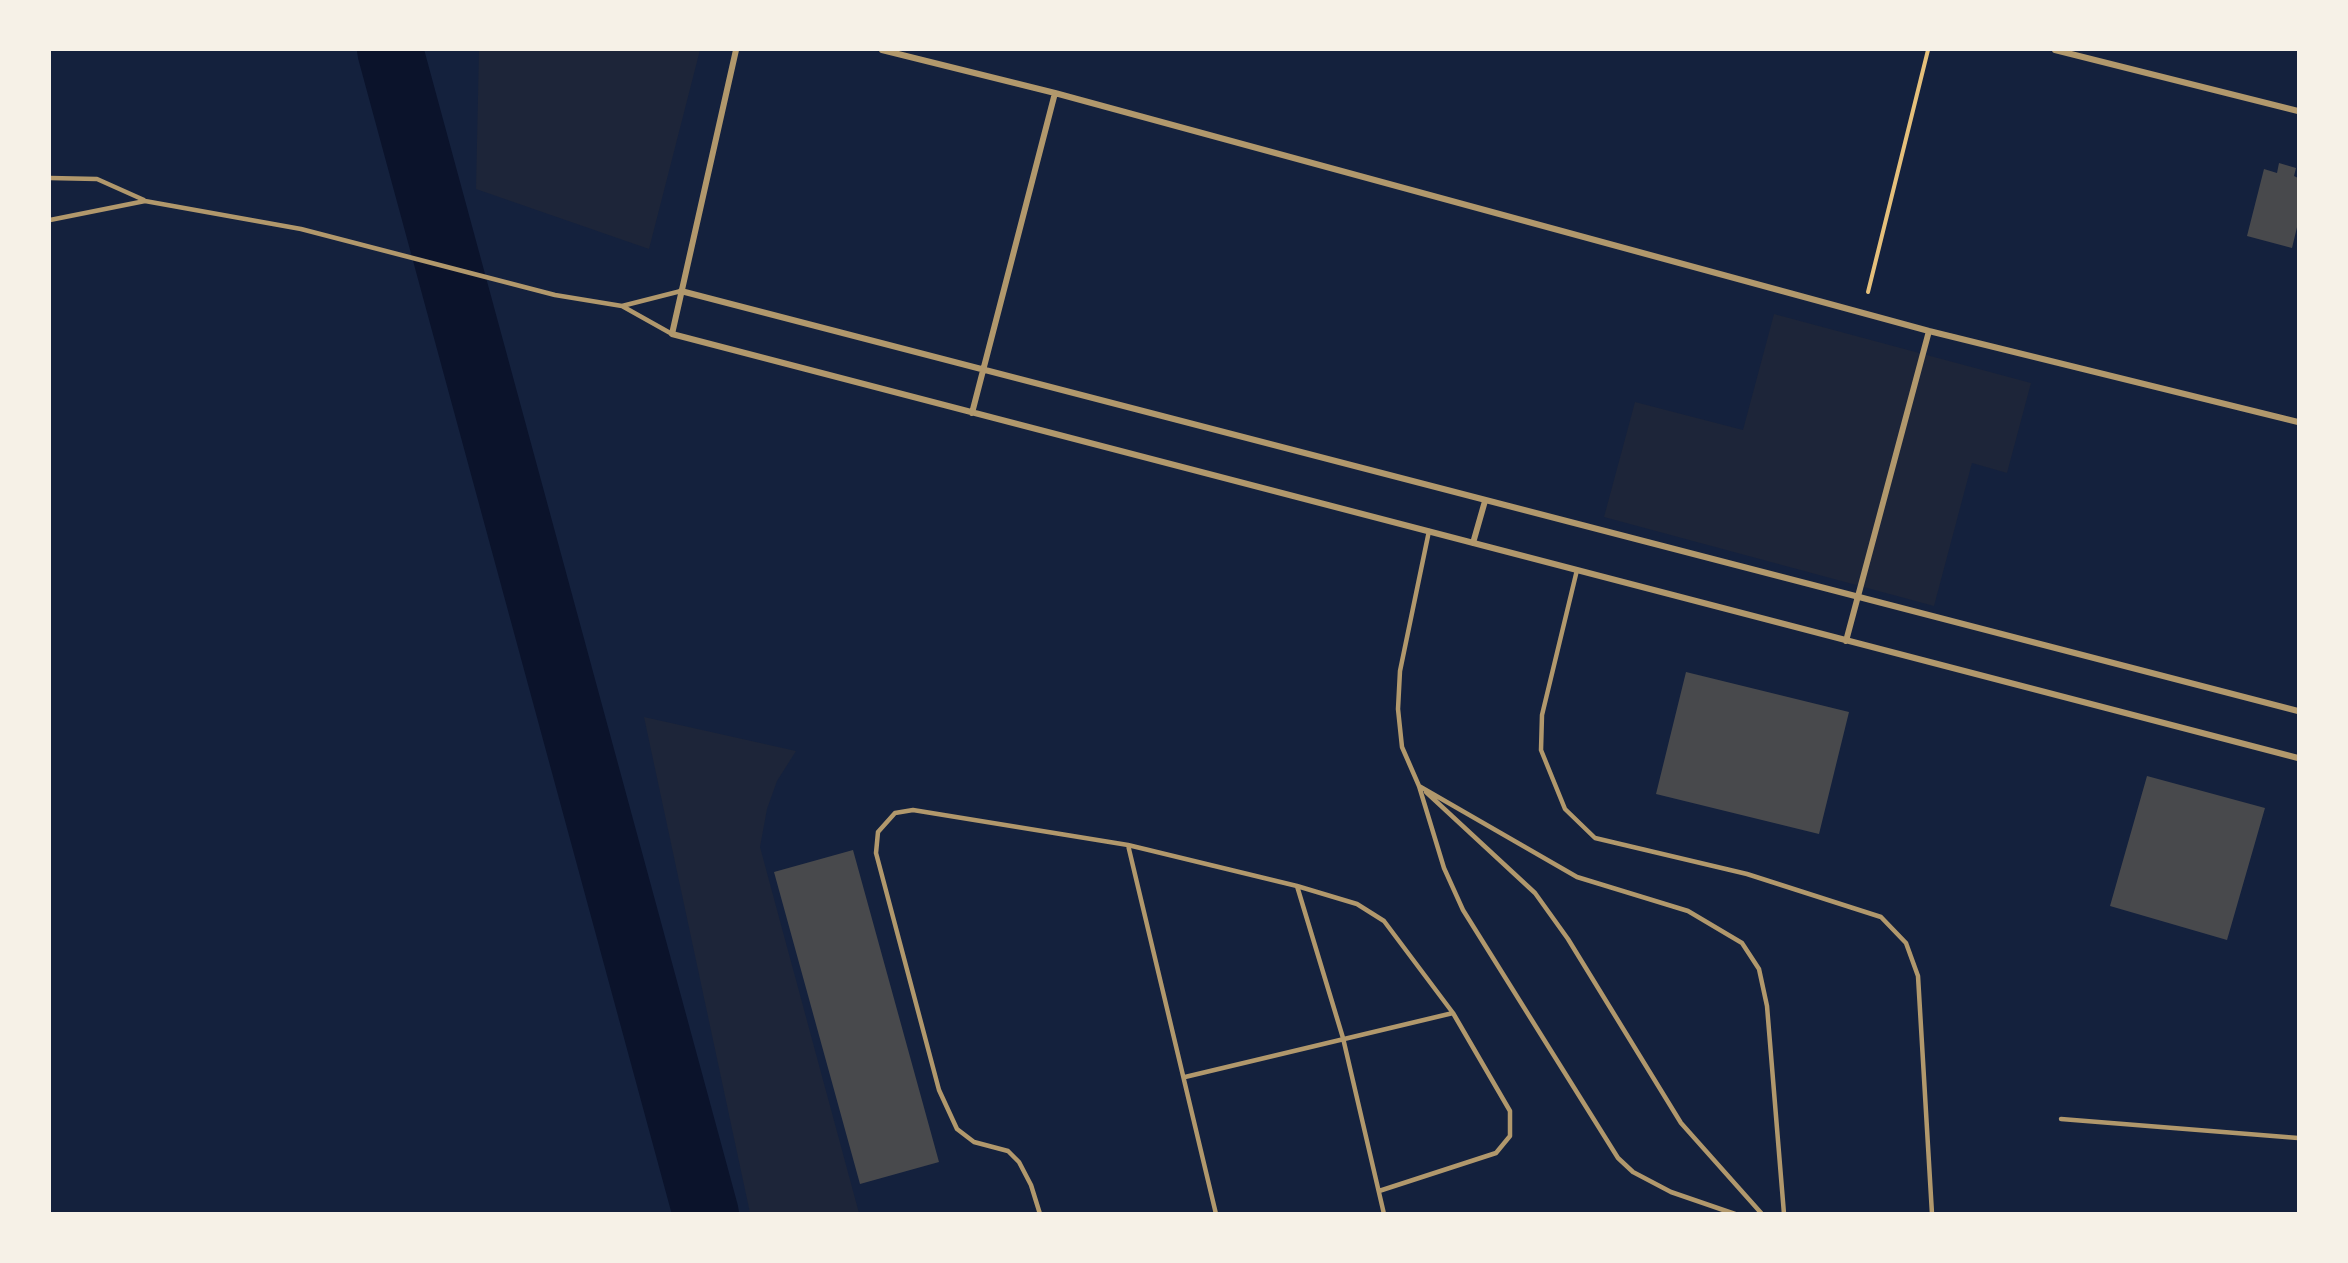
<!DOCTYPE html>
<style>
body{margin:0}
#map{position:relative;width:2348px;height:1263px;overflow:hidden;background:#14213d;font-family:"IBM Plex Sans",sans-serif}
canvas{display:block}
.frame{position:absolute;inset:0;border:51px solid #f6f1e7;pointer-events:none}
</style>
<div id="map">
<canvas width="2348" height="1263"></canvas>
<div class="frame"></div>
</div>
<script>
const context = document.querySelector('canvas').getContext('2d');
context.lineJoin = 'round';
function fillPath(path, color) {
  context.fillStyle = color;
  context.fill(path, 'evenodd');
}
function poly(rows) {
  const path = new Path2D();
  for (const r of rows) {
    path.moveTo(r[0], r[1]);
    for (let i = 2; i < r.length; i += 2) path.lineTo(r[i], r[i + 1]);
  }
  return path;
}
function strokePath(path, color, width, dash) {
  context.strokeStyle = color;
  context.lineWidth = width;
  context.lineCap = dash ? 'butt' : 'round';
  context.setLineDash(dash || []);
  context.stroke(path);
}
fillPath(poly([
 [479,50,700,50,649,249,476,189],
 [1774,314,2031,383,2007,473,1972,463,1934,606,1604,517,1635,402,1743,430],
 [644,717,796,751,777,781,767,809,760,847,859,1213,750,1213]
]), '#1d2539');
strokePath(poly([
 [390,50,706,1214]
]), '#0b132b', 66);
fillPath(poly([
 [2279,163,2296,168,2294,176,2298,178,2298,223,2292,248,2247,236,2264,169,2277,173],
 [1686,672,1849,712,1819,834,1656,794],
 [2147,776,2265,808,2227,940,2110,906],
 [853,850,939,1162,860,1184,774,872]
]), '#48494c');
strokePath(poly([
 [1868,292,1928,50]
]), '#e5c07b', 4);
strokePath(poly([
 [50,178,97,179,144,200],
 [50,220,145,201,301,229,555,295,622,306,672,334],
 [622,306,681,291],
 [1429,531,1400,671,1398,709,1402,747,1419,786,1444,868,1463,910,1618,1158,1633,1172,1671,1192,1735,1214],
 [1577,570,1542,715,1541,750,1565,809,1595,838,1747,874,1881,917,1906,943,1918,976,1932,1214],
 [1419,786,1577,877,1688,911,1742,943,1759,969,1767,1006,1784,1214],
 [1426,792,1535,893,1568,939,1681,1123,1762,1214],
 [1128,845,1216,1214],
 [1185,1077,1453,1013,1384,921,1357,904,1297,886],
 [2061,1119,2298,1138],
 [1379,1191,1496,1153,1510,1136,1510,1111,1453,1013],
 [1040,1214,1031,1185,1019,1162,1008,1151,974,1142,957,1129,939,1090,876,853,878,832,895,813,913,810,1128,845,1297,886,1343,1038,1384,1214]
]), '#b1986c', 4.5);
strokePath(poly([
 [736,50,672,334,2298,758],
 [882,50,1055,93,1929,331,2298,422],
 [2055,50,2298,111],
 [681,291,2298,711],
 [972,413,1055,93],
 [1473,543,1485,501],
 [1846,641,1929,331]
]), '#b1986c', 6);
</script>
